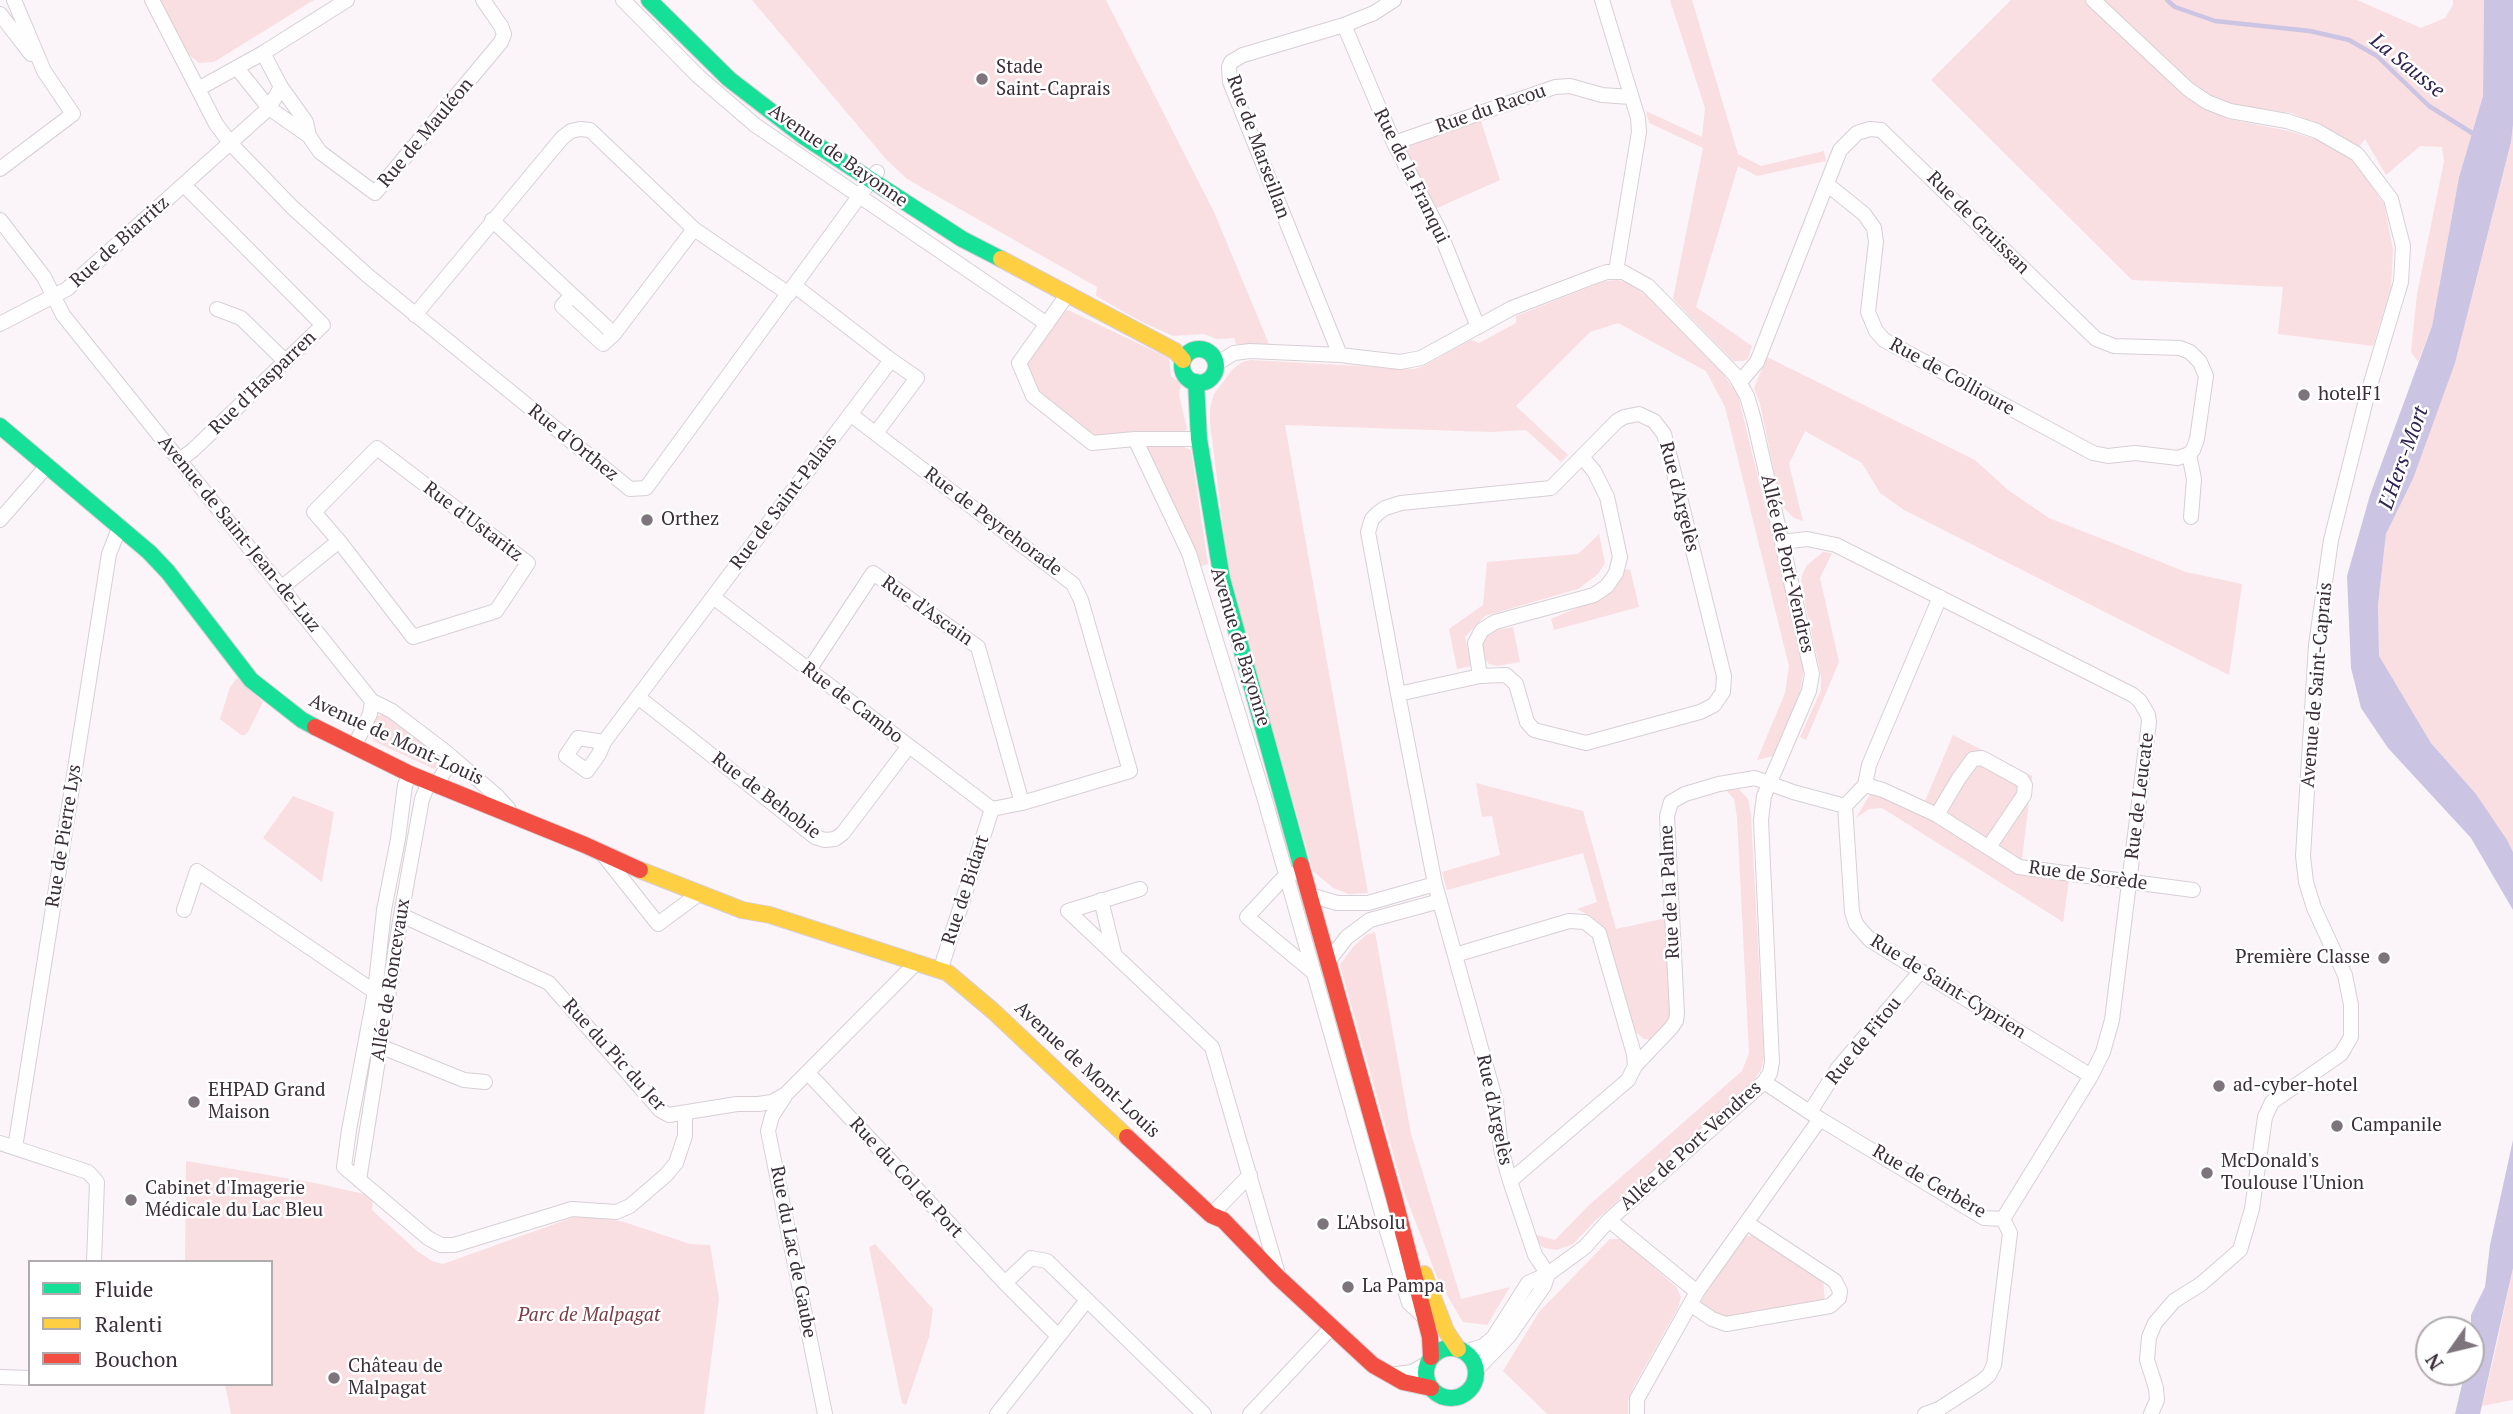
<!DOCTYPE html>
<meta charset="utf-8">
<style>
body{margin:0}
#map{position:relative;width:2513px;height:1414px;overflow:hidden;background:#fbf5fa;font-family:"PT Serif",serif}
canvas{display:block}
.legend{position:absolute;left:28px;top:1260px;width:245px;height:126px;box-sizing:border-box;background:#fff;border:2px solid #b0abaf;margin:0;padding:9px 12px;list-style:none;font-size:21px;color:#3a2e38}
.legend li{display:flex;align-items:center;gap:14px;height:35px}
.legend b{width:35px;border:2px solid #b0abaf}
.north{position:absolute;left:2415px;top:1316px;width:70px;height:70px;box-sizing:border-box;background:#fff;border:2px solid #b0abaf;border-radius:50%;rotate:236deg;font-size:19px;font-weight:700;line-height:28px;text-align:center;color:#3a2e38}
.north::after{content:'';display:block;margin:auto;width:24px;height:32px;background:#7e747c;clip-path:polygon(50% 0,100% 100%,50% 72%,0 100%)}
</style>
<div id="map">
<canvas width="2513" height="1414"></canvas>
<ul class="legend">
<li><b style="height:9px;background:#16e098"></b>Fluide</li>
<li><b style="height:9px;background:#ffcf43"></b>Ralenti</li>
<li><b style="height:9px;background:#f24e42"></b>Bouchon</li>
</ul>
<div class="north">N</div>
</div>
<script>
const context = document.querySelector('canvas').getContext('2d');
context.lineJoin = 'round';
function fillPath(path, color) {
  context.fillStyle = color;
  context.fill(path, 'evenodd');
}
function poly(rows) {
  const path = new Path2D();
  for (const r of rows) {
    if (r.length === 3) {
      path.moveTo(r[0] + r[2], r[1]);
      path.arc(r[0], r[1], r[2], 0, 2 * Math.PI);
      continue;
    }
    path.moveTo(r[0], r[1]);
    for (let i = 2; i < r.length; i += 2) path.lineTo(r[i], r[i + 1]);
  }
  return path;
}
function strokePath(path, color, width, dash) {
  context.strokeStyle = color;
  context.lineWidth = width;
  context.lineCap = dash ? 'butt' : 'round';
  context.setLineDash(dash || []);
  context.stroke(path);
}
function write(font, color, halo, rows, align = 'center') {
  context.font = font + ' "PT Serif",serif';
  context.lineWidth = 5;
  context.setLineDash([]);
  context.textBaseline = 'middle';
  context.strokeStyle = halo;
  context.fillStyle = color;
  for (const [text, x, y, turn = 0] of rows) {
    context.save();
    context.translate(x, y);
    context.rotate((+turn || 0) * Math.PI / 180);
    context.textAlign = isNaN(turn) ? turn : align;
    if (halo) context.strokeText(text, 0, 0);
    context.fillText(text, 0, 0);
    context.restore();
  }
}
fillPath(poly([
 [159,0,314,0,214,62,199,63,187,53],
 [752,0,1106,0,1214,212,1269,344,1236,344,1234,338,1217,339,1204,334,1173,336,1140,321,1096,296,1097,287,907,179,885,158],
 [1670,0,1692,0,1738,154,1761,166,1824,151,1826,161,1757,176,1738,166,1696,307,1752,346,1748,359,1743,361,1733,361,1673,299,1703,148,1649,123,1646,111,1702,137,1705,108],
 [2011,0,2084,0,2193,100,2228,119,2289,131,2324,142,2352,158,2384,204,2393,249,2391,288,2373,346,2278,334,2283,287,2132,280,1931,80],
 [2104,0,2357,0,2421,28,2445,18,2453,5,2453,0,2484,0,2483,96,2459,177,2432,326,2418,362,2411,352,2417,294,2444,161,2442,147,2420,146,2386,175,2365,139,2359,147,2330,130,2292,113,2246,107,2218,100,2197,87],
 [1480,118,1500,180,1435,209,1403,148,1404,145],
 [2513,125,2513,852,2476,794,2431,743,2379,657,2378,605,2386,534,2413,479,2455,362,2511,142],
 [1618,280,1627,283,1645,294,1721,371,1738,395,1804,667,1800,693,1773,756,1757,760,1785,693,1789,666,1725,407,1706,371,1618,323,1590,332,1516,406,1568,455,1561,462,1526,430,1491,432,1285,425,1368,893,1349,894,1333,888,1313,871,1230,583,1210,423,1210,408,1214,394,1232,370,1242,362,1251,360,1414,369,1424,366,1471,340,1479,343,1516,323,1516,316,1605,281],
 [1068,310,1169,358,1171,376,1181,383,1179,395,1187,428,1182,435,1140,431,1091,436,1037,393,1026,361,1058,315],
 [1767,357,1975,460,2008,490,2049,518,2186,572,2242,584,2229,675,1904,510,1880,493,1862,463,1805,431,1789,464,1803,521,1794,518,1781,505,1760,404,1754,388],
 [1178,444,1191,450,1208,564,1199,567,1147,447],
 [1599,534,1605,563,1598,574,1578,589,1485,616,1465,637,1471,666,1457,669,1449,629,1483,605,1487,562,1578,554],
 [1823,552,1832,553,1820,578,1839,662,1806,740,1800,737,1821,690,1821,675,1801,586,1802,575,1807,565],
 [1630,569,1639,607,1554,630,1551,619,1586,604,1622,570],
 [1513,627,1520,662,1497,666,1489,664,1481,654,1482,638,1489,631],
 [237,678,263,702,248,732,245,735,241,735,220,719,230,687],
 [383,714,397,720,429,745,438,757,440,762,438,767,434,769,373,741,371,729,373,722,376,717],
 [1953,735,2032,776,2022,859,2071,866,2063,922,1882,808,1869,809,1856,818,1878,781,1925,801],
 [1476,783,1583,811,1616,929,1666,918,1672,1012,1670,1022,1653,1040,1644,1039,1632,1029,1605,928,1592,917,1577,909,1597,902,1583,853,1447,890,1442,872,1500,855,1492,816,1482,817],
 [1725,789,1739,789,1748,799,1751,815,1764,1058,1761,1070,1752,1083,1596,1220,1573,1244,1557,1250,1544,1248,1537,1242,1537,1235,1555,1240,1588,1206,1742,1071,1749,1053,1737,817,1734,799],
 [293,796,334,812,322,882,263,838],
 [1375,932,1411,1134,1461,1299,1510,1287,1487,1325,1463,1322,1439,1282,1404,1192,1340,965,1353,947,1366,935],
 [186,1161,315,1183,373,1196,372,1210,417,1251,432,1261,443,1264,577,1216,621,1221,690,1244,710,1245,719,1299,704,1414,231,1414,225,1384,271,1384,271,1262,185,1262],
 [1757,1234,1823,1279,1825,1302,1724,1319,1703,1306,1701,1301,1744,1237],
 [1610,1239,1620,1239,1629,1245,1677,1288,1681,1297,1678,1308,1633,1388,1628,1401,1628,1414,1547,1414,1503,1371,1539,1312],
 [875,1244,933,1309,929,1337,906,1405,902,1403,869,1247],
 [2513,1268,2513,1400,2482,1406,2497,1343]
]), '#f9dee2');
fillPath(poly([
 [2484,0,2513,0,2513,125,2511,142,2455,363,2413,479,2386,534,2378,605,2379,656,2431,743,2476,794,2507,840,2513,852,2513,910,2471,838,2388,748,2361,708,2351,668,2347,576,2370,495,2432,326,2459,177,2483,96],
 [2513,1140,2513,1268,2480,1414,2455,1414,2465,1372,2471,1372,2471,1315,2485,1287,2490,1245]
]), '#cbc5e3');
strokePath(poly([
 [2167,0,2175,7,2215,21,2310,31,2349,40,2377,56,2429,106,2477,136]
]), '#cbc5e3', 4.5);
const street = poly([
 [152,0,216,124,231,144,293,208,367,275,630,489,646,488,877,172],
 [623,0,698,76,755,125,1047,324],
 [1602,0,1638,118,1639,132,1616,271],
 [2093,0,2188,89,2207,102,2230,111,2287,121,2317,131,2357,154,2391,199,2403,246,2401,282,2367,396,2331,540,2316,645,2303,856,2306,882,2314,908,2345,975,2351,1005,2351,1037,2341,1054,2272,1102,2265,1117,2252,1209,2240,1250,2201,1284,2174,1301,2155,1323,2149,1337,2147,1360,2156,1388,2157,1400,2151,1414],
 [0,14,31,54],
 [1344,25,1394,143,1439,230,1478,327],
 [237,68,269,108,309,136,320,152,375,193,501,42,504,34,501,26,483,0],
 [281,87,306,122,309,136],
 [198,89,263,53,347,0],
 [1394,143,1555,87,1570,86,1602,95,1631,97],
 [0,169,73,114,44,71,14,0],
 [1828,185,1864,214,1874,228,1876,242,1868,312,1876,331,1884,340,2093,453,2108,456,2135,453,2178,458,2189,454],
 [0,220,44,277,63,315,372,701,392,711,446,752,497,796,508,808,510,814],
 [492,220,614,334,694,229],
 [572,295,562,306,603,344,614,334],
 [1067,295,1019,363,1033,396,1092,443,1135,439,1189,553,1265,800,1387,1231,1409,1303,1424,1317],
 [217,309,241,318,286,362],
 [415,315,562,138,571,131,580,129,590,130,694,229,789,294],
 [0,324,67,289,269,108,281,87,263,53],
 [1340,355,1230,82,1229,67,1231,62,1243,55,1344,25,1374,13,1394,0],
 [1216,364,1234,353,1250,351,1340,355,1400,362,1421,358,1512,308,1598,275,1607,272,1623,272,1648,286,1735,375,1747,396,1754,420,1812,674,1809,691,1764,796,1761,820,1772,1062,1770,1073,1764,1082,1609,1220,1585,1247,1548,1274,1528,1283,1493,1338,1483,1346,1465,1352],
 [1740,382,1757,362,1840,150,1857,133,1870,129,1881,130,2096,339,2114,346,2180,348,2190,352,2200,362,2206,376,2197,439,2193,450,2189,454,2194,479,2191,517],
 [850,414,1073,584,1081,600,1130,771,1022,803,992,809],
 [876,433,917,378,891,360],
 [1135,439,1199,439],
 [181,459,193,450,323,325,184,185],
 [0,520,47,466],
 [1782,542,1807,539,1836,545,2133,695,2140,701,2148,715,2149,722,2112,1020,2103,1052,2091,1076,2003,1219],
 [281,588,339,541,413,637,496,611,528,563,377,448,314,512,339,541],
 [713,597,992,809],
 [1940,597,1869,765,1865,785,1845,806,1852,912,1856,924,1870,940,2091,1076],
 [809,670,873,573,978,647,1022,803],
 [1480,676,1475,643,1482,630,1495,622,1594,595,1607,586,1616,573,1620,557,1607,497,1594,471,1582,457],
 [1398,694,1480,676,1506,675,1516,684,1527,722,1534,730,1586,743,1700,712,1714,705,1723,692,1724,676,1667,445,1664,434,1654,421,1639,414,1624,417,1617,421,1551,488,1401,503,1385,508,1378,513,1372,519,1368,532,1398,694,1435,884,1496,1102,1501,1149,1510,1181,1535,1255,1548,1274],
 [638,697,815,837,825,840,835,839,843,833,909,746],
 [604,742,599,754,587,771,566,756,578,738,604,742,891,360,795,286],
 [355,745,370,714,372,701],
 [410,774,405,785,398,839,384,910,375,992,349,1130,344,1167,428,1238,441,1245,454,1245,572,1209,616,1212,630,1206,666,1175,676,1163,685,1136,685,1113],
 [436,785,452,759],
 [1865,785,1883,790,1937,815,2019,867,2193,890],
 [1937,815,1959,778,1973,759,1982,758,2022,780,2025,785,2024,795,1989,847],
 [605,857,658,924,700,893],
 [1292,874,1286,875,1247,917,1312,971],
 [1140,889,1068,911,1212,1047,1278,1274],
 [1310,895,1337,903,1368,903,1435,884],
 [1101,900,1114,953],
 [184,910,197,871,375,992],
 [401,915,549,983,660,1110,669,1115,737,1104,758,1104,772,1102,786,1094,916,963],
 [1455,955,1569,921,1585,922,1599,933,1634,1054,1635,1066,1628,1080,1510,1181],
 [1329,960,1347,937,1370,920,1440,901],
 [940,971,992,809],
 [372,1043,464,1080,485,1082],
 [1635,1066,1671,1028,1676,1021,1677,1013,1667,816,1671,802,1685,794,1719,784,1755,778,1793,792,1845,806],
 [808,1073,1005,1283,1031,1258,1047,1261,1204,1414],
 [1764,1082,1820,1119,1984,1218,2003,1219,2010,1233,1994,1365,1989,1375,1982,1381,1939,1409,1925,1414],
 [785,1096,772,1116,768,1131,825,1414],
 [1810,1112,1838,1068,1920,972],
 [0,1143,88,1172,97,1182,94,1262],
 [15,1148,109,554,120,526],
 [359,1180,401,915,422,799,429,782],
 [1211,1215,1250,1175],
 [1609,1220,1697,1292,1637,1399,1637,1414],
 [1005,1283,1058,1336],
 [1697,1292,1820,1119],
 [1690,1304,1712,1319,1726,1324,1830,1306,1839,1298,1840,1291,1835,1281,1747,1223],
 [1476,1370,1509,1336,1544,1286,1548,1274],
 [1390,1375,1412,1372,1428,1363],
 [0,1377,30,1378],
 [997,1414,1087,1300],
 [1250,1414,1332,1327]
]);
const fast = poly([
 [649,0,729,79,803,136,962,239,1001,259],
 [1199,366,17],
 [1196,382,1199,439,1222,579,1301,865],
 [0,426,149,552,168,572,251,680,302,720,315,727],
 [1451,1373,25]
]);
const slow = poly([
 [1001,259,1175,351,1183,360],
 [640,870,742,910,770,915,948,973,993,1011,1127,1137],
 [1424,1274,1446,1331,1458,1349]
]);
const jam = poly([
 [315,727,410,774,585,845,640,870],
 [1301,865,1394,1197,1430,1337,1431,1357],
 [1127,1137,1211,1215,1223,1220,1279,1278,1373,1365,1403,1382,1431,1388]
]);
strokePath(street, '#d7cfd5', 16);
strokePath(fast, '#d7cfd5', 18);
strokePath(slow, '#d7cfd5', 18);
strokePath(jam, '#d7cfd5', 18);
strokePath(street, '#fefefe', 14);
strokePath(fast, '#16e098', 16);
strokePath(slow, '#ffcf43', 16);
strokePath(jam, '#f24e42', 16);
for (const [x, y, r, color] of [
 [982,79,7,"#7e747c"],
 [2304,395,7,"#7e747c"],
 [647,520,7,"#7e747c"],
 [2384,958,7,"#7e747c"],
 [2219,1086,7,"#7e747c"],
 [194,1102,7,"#7e747c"],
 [2337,1126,7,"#7e747c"],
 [2207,1173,7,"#7e747c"],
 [131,1200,7,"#7e747c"],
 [1323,1224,7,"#7e747c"],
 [1348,1287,7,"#7e747c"],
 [334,1378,7,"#7e747c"]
]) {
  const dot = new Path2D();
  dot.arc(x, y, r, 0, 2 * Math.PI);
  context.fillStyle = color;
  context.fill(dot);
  strokePath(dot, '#fff', 2.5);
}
write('19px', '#3a2e38', '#fff', [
 ["Stade",996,68],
 ["Saint-Caprais",996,90],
 ["hotelF1",2318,395],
 ["Orthez",661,520],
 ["Première Classe",2370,958,"right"],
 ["ad-cyber-hotel",2233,1086],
 ["EHPAD Grand",208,1091],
 ["Maison",208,1113],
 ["Campanile",2351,1126],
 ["McDonald's",2221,1162],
 ["Toulouse l'Union",2221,1184],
 ["Cabinet d'Imagerie",145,1189],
 ["Médicale du Lac Bleu",145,1211],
 ["L'Absolu",1337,1224],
 ["La Pampa",1362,1287],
 ["Château de",348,1367],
 ["Malpagat",348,1389]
], 'left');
write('19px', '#3a2e38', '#fff', [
 ["Rue du Racou",1491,109,-19],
 ["Rue de Mauléon",426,133,-50],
 ["Rue de Marseillan",1258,147,70],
 ["Avenue de Bayonne",838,156,35],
 ["Rue de la Franqui",1411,176,64],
 ["Rue de Gruissan",1978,223,45],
 ["Rue de Biarritz",120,242,-42],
 ["Rue de Collioure",1952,377,29],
 ["Rue d'Hasparren",263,383,-44],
 ["Rue d'Orthez",573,443,39],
 ["Rue d'Argelès",1679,497,76],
 ["Rue de Saint-Palais",784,502,-53],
 ["Rue d'Ustaritz",473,522,37],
 ["Rue de Peyrehorade",993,522,37],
 ["Avenue de Saint-Jean-de-Luz",239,534,51],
 ["Allée de Port-Vendres",1787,564,77],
 ["Rue d'Ascain",927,611,35],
 ["Avenue de Bayonne",1240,647,73],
 ["Avenue de Saint-Caprais",2317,685,-85],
 ["Rue de Cambo",852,703,37],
 ["Avenue de Mont-Louis",396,740,25],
 ["Rue de Behobie",766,796,37],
 ["Rue de Leucate",2140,796,-83],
 ["Rue de Pierre Lys",64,836,-81],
 ["Rue de Sorède",2088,876,8],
 ["Rue de Bidart",966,890,-72],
 ["Rue de la Palme",1670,892,-93],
 ["Allée de Roncevaux",391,980,-81],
 ["Rue de Saint-Cyprien",1948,987,32],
 ["Rue de Fitou",1864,1041,-51],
 ["Rue du Pic du Jer",614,1055,48],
 ["Avenue de Mont-Louis",1087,1070,43],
 ["Rue d'Argelès",1494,1110,78],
 ["Allée de Port-Vendres",1691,1146,-42],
 ["Rue du Col de Port",906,1178,47],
 ["Rue de Cerbère",1929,1182,30],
 ["Rue du Lac de Gaube",793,1252,79]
]);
write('italic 19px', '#7c3d45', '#fff', [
 ["Parc de Malpagat",589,1316]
]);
write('italic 21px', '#2f2354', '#fff', [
 ["La Sausse",2407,66,39],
 ["L'Hers-Mort",2404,458,-70]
]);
</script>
